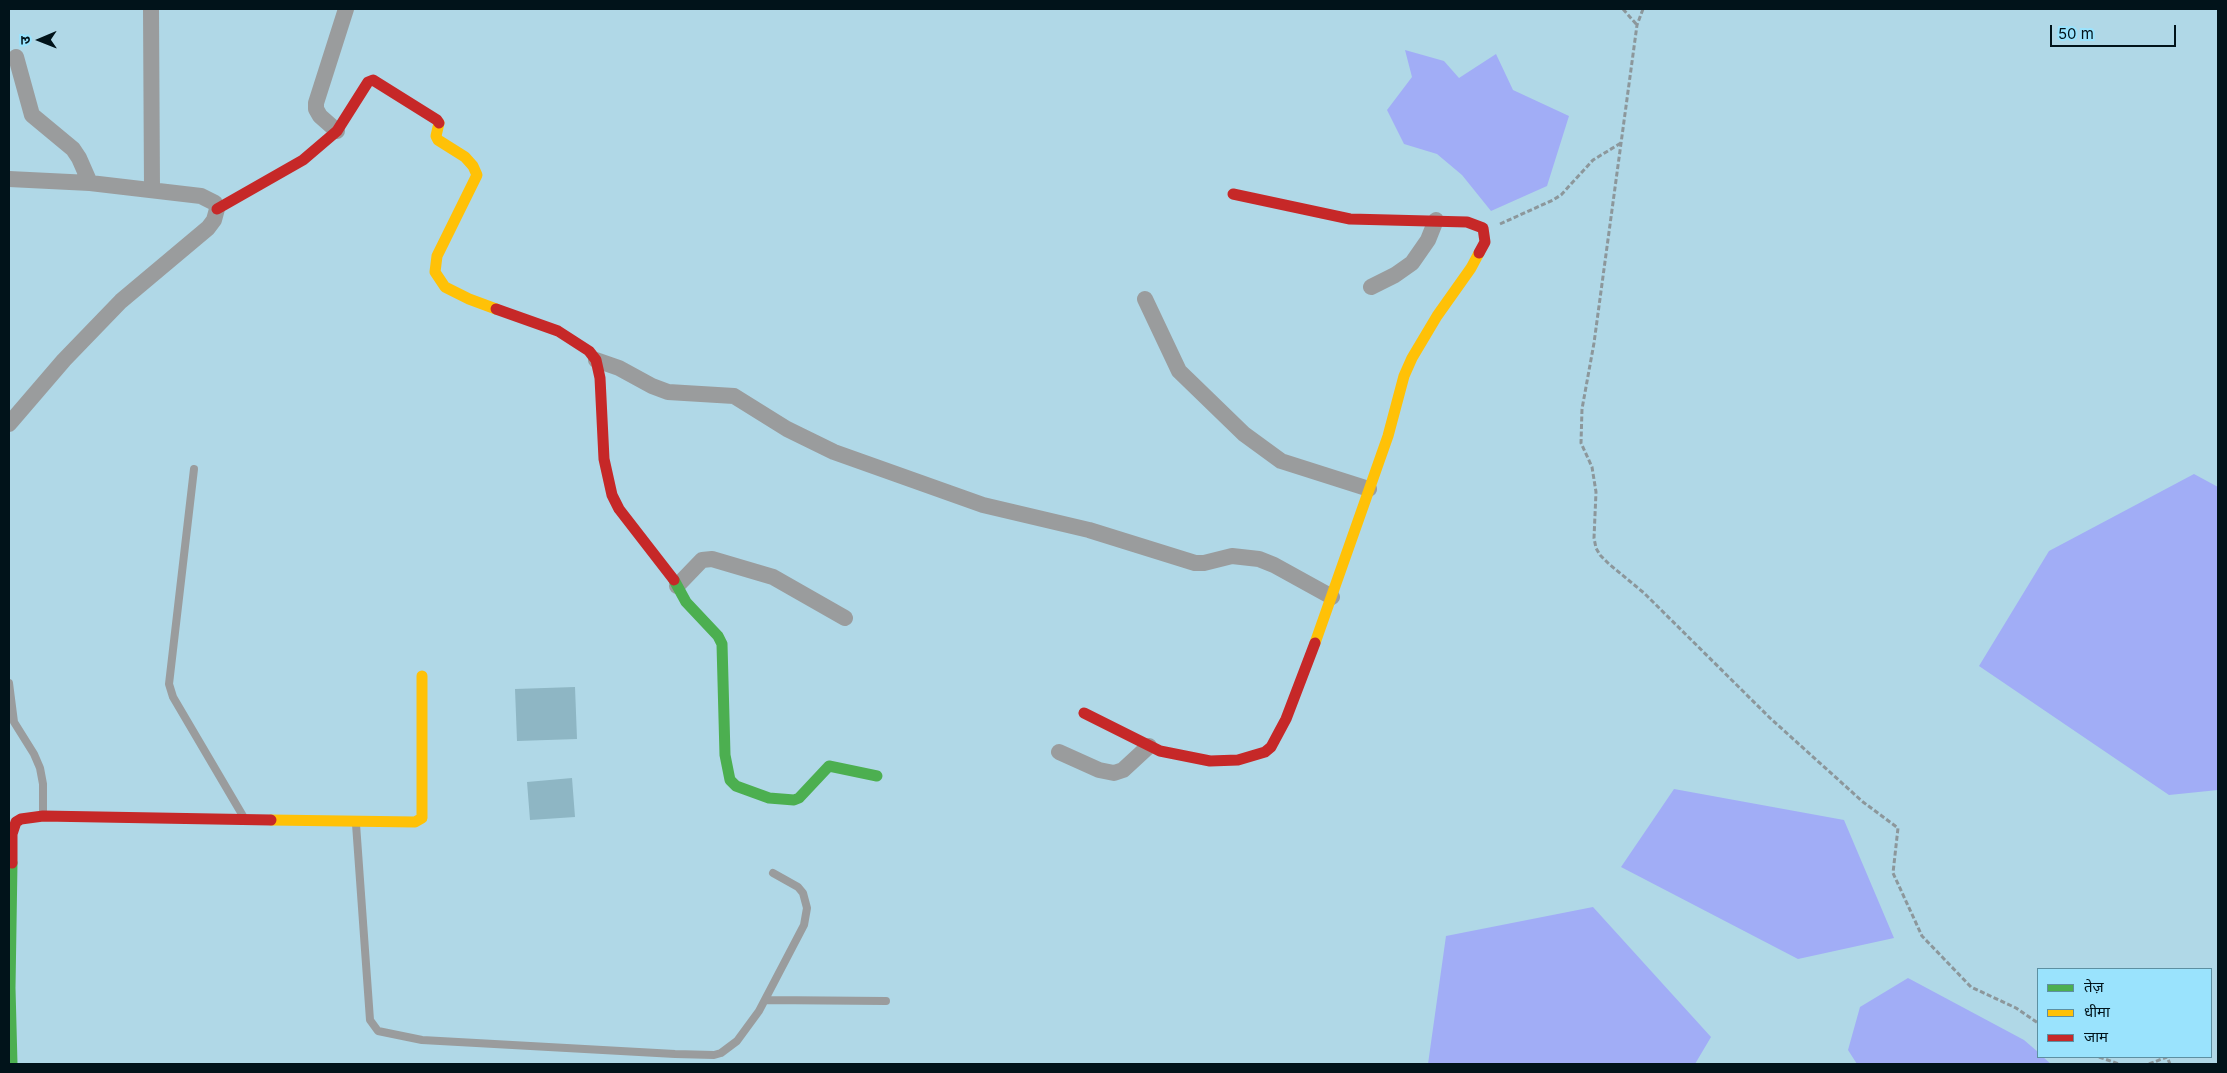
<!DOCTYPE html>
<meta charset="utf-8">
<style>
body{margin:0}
#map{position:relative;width:2227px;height:1073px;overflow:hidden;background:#b0d8e7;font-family:Inter,"Noto Sans Devanagari",sans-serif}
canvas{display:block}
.frame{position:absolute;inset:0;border:10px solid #01131a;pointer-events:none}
.legend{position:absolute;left:2037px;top:968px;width:175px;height:90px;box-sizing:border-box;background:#9ae3fd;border:1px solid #5d90a2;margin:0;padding:6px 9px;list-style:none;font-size:15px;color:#01131a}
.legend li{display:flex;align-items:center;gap:10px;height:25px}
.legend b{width:25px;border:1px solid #5d90a2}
.north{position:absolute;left:15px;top:15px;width:50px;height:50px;-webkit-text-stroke:4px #9ae3fd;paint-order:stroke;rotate:269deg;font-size:14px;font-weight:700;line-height:20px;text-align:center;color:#01131a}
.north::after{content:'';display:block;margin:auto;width:18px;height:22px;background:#01131a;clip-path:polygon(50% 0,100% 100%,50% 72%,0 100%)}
.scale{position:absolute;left:2050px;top:25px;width:126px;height:22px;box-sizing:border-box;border:2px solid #01131a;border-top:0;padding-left:6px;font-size:15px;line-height:18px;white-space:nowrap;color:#01131a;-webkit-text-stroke:4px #9ae3fd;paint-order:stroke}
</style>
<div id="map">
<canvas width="2227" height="1073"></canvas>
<div class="frame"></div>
<ul class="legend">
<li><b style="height:6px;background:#4caf50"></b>तेज़</li>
<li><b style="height:6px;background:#ffc107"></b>धीमा</li>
<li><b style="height:6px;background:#c62828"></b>जाम</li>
</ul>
<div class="north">उ</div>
<div class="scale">50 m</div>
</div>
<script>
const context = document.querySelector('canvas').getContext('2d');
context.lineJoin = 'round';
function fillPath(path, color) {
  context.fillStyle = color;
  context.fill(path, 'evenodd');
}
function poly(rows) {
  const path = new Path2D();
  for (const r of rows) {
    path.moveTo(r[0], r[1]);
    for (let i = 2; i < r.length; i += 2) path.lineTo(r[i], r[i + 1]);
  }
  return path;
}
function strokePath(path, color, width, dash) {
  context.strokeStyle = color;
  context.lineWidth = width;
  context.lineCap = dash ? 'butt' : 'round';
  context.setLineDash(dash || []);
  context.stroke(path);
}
fillPath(poly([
 [1405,50,1444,61,1459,78,1496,54,1513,90,1569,116,1547,186,1491,211,1462,175,1437,154,1404,144,1387,110,1412,77],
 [2194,474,2218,487,2218,790,2169,795,1979,666,2049,551],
 [1674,789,1844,820,1894,938,1798,959,1621,867],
 [1593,907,1711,1037,1695,1064,1428,1064,1446,936],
 [1908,978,2024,1040,2038,1052,2038,1057,2043,1057,2051,1064,1857,1064,1848,1050,1860,1007]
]), '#a1adf6');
fillPath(poly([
 [575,687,577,739,517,741,515,689],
 [572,778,575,817,530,820,527,782]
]), '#8eb6c4');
strokePath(poly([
 [1623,9,1637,25],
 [1643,9,1637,25,1594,343,1582,409,1581,443,1592,467,1596,492,1594,538,1596,548,1600,555,1609,564,1644,593,1770,718,1863,802,1898,828,1893,873,1922,936,1971,987,2016,1008,2038,1023],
 [1500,224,1553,200,1561,195,1593,160,1621,143],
 [2099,1057,2119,1064],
 [2149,1064,2167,1057,2170,1064]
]), '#8c979b', 3, [5, 2.5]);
strokePath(poly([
 [194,469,169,684,173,697,243,816],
 [9,683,14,722,34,754,40,768,43,784,43,814],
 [356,824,370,1020,378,1031,422,1040,675,1054,714,1055,721,1053,737,1041,759,1011,804,925,807,908,803,893,798,887,773,873],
 [765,1000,886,1001]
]), '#9a9c9d', 8);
strokePath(poly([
 [151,9,152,189],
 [16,57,32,115,73,149,79,158,90,183],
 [337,131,320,116,316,109,316,103,346,9],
 [9,179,90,183,201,196,215,203,217,209,214,220,208,228,121,301,64,360,9,424],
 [1371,287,1395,275,1412,263,1428,240,1436,220],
 [1145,299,1179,371,1244,434,1281,461,1369,489],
 [596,360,619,368,652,386,668,392,734,396,787,429,834,452,983,505,1089,530,1195,563,1204,563,1232,556,1259,559,1274,565,1332,597],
 [677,586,702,560,712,559,773,577,845,618],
 [1059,752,1099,770,1114,773,1123,770,1149,746]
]), '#9a9c9d', 16);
strokePath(poly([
 [674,580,686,602,718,636,722,644,725,755,730,780,736,786,769,798,794,800,799,798,829,766,877,776],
 [12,863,10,988,12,1064]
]), '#4caf50', 11);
strokePath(poly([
 [439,123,436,136,438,140,465,157,473,166,477,175,437,256,435,272,445,287,469,299,496,309],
 [1315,643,1388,436,1404,376,1412,358,1437,316,1471,268,1479,253],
 [271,820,415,822,422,818,422,676]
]), '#ffc107', 11);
strokePath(poly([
 [1233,194,1350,219,1467,222,1483,228,1485,242,1479,253],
 [217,209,303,160,337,131,368,82,373,80,437,120,439,123],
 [496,309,558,331,589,351,596,360,600,378,604,459,612,495,619,509,674,580],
 [1084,713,1160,751,1210,761,1238,760,1265,752,1271,747,1286,719,1315,643],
 [12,863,12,834,16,822,21,819,43,816,271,820]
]), '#c62828', 11);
</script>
